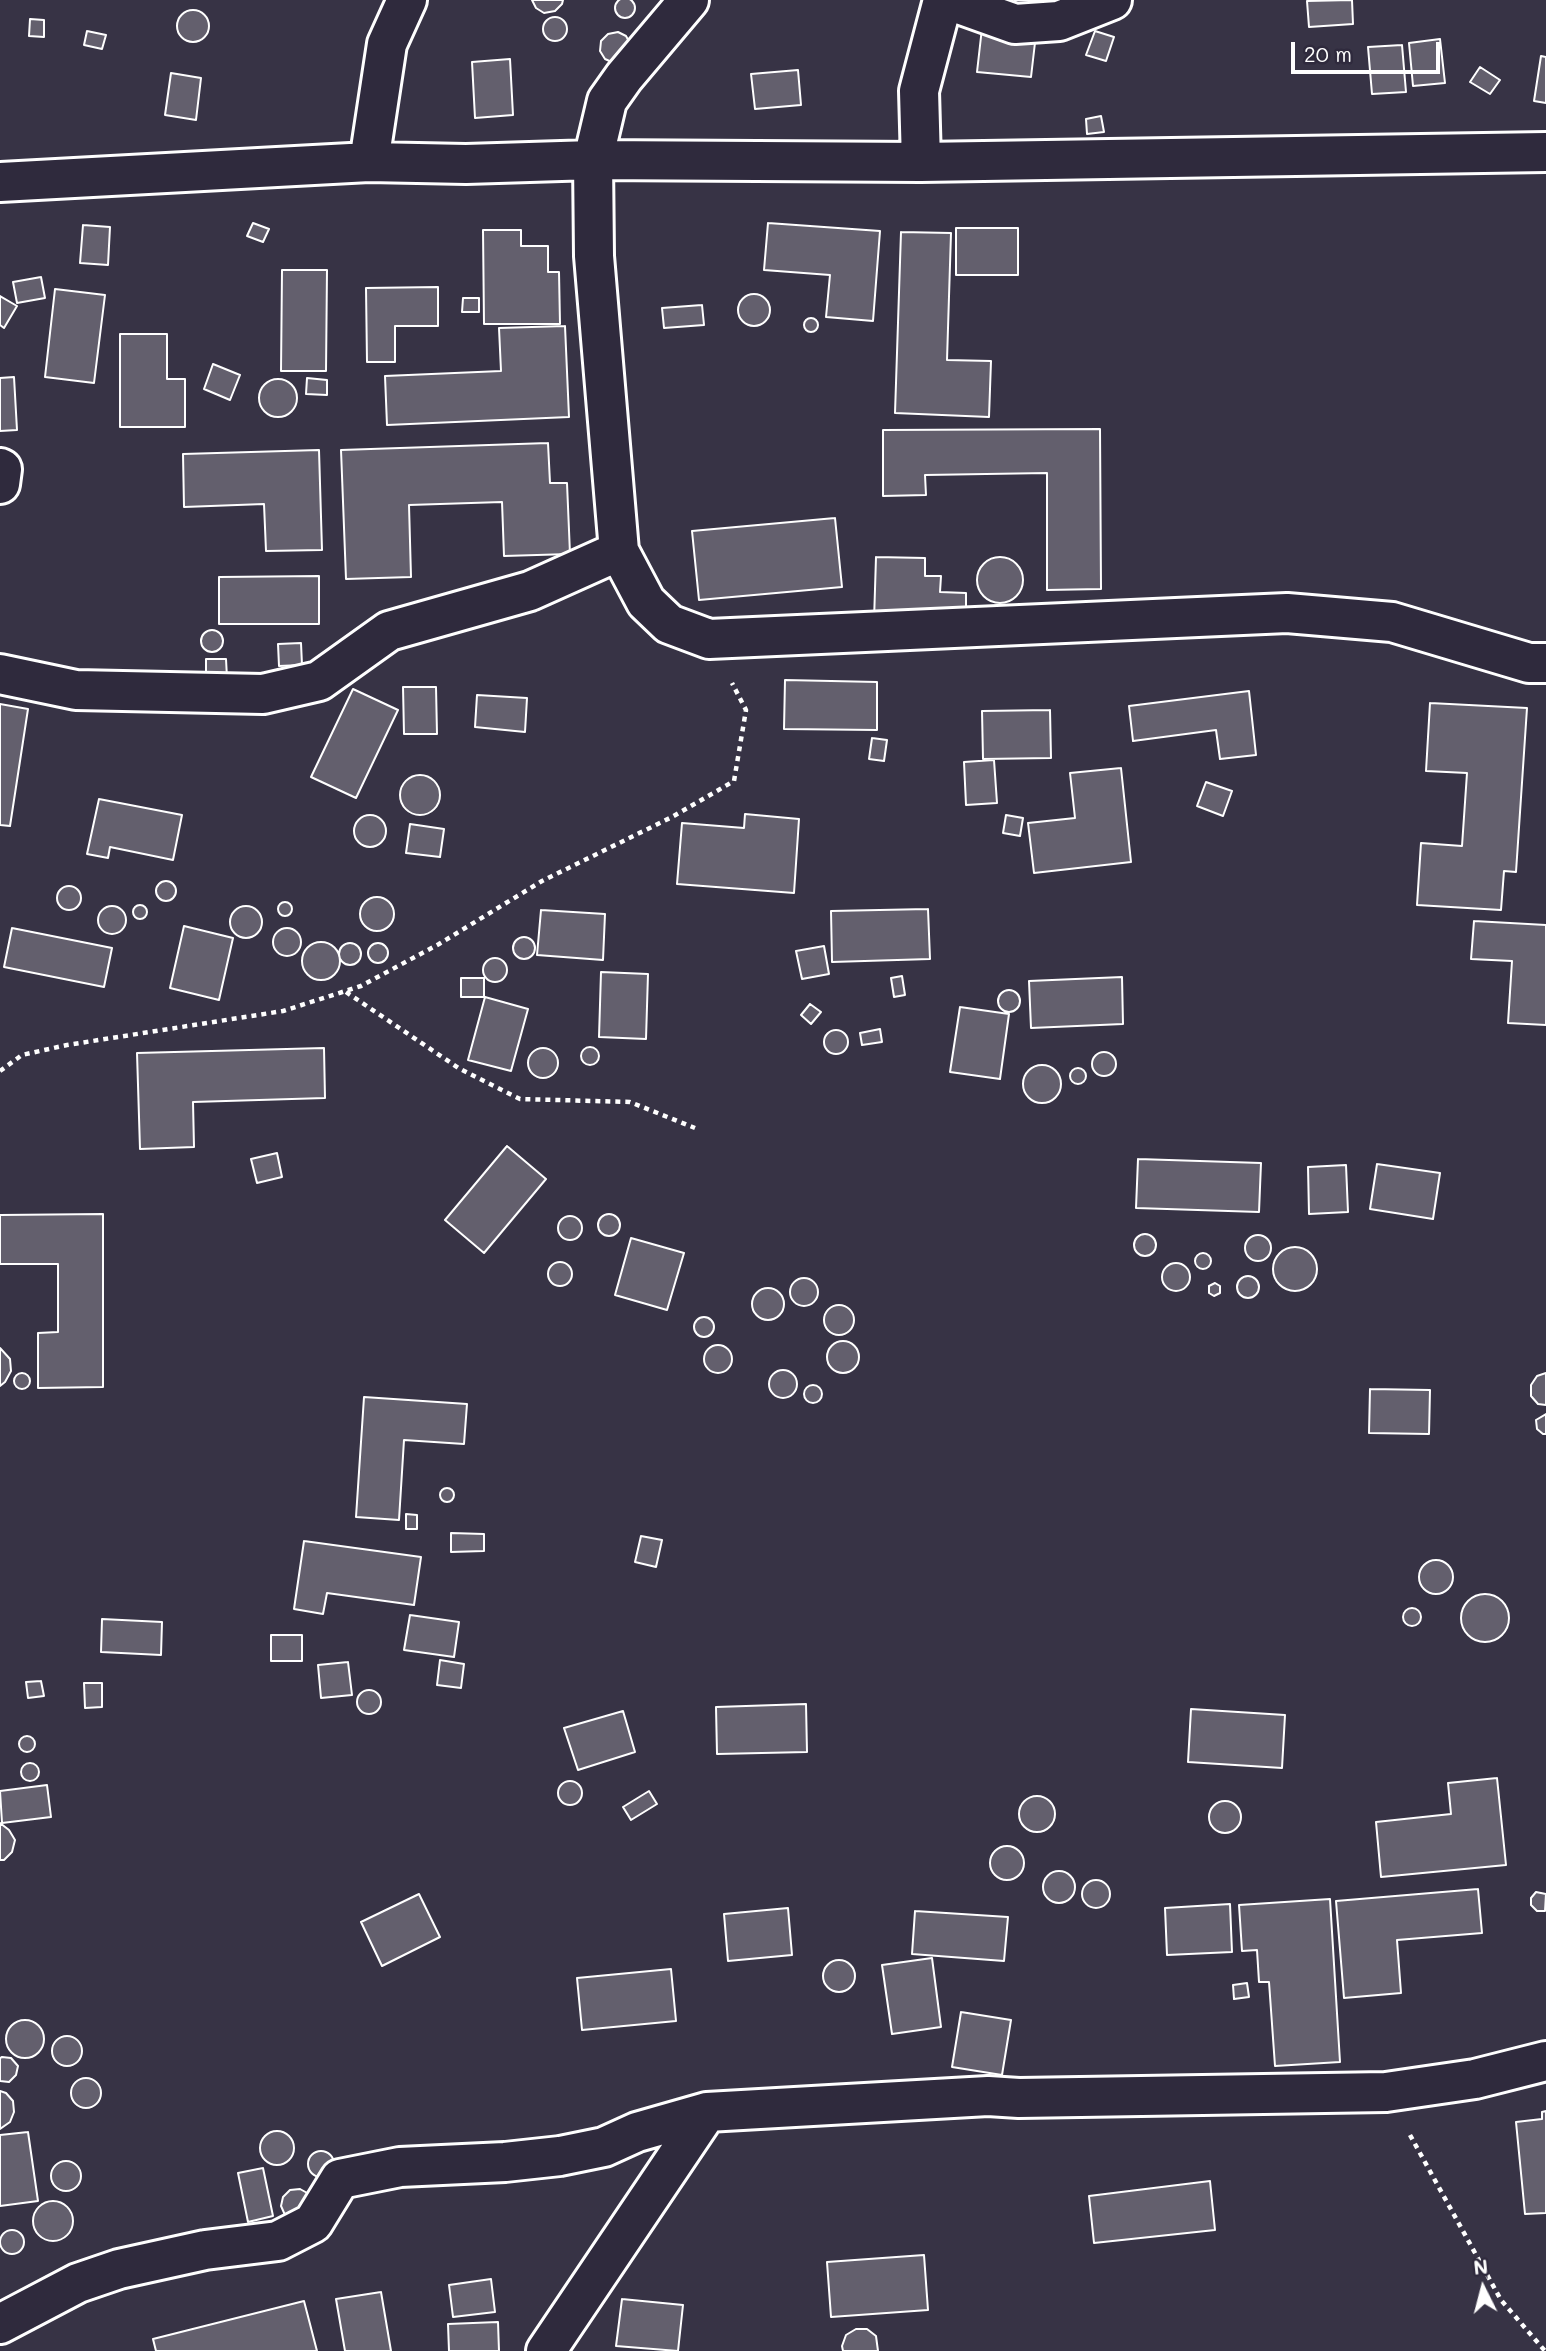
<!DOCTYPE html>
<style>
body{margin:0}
#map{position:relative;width:1546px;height:2351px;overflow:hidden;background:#373345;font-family:Mali,sans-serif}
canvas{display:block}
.north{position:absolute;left:1448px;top:2253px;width:70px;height:70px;-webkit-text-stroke:5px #2f2a3d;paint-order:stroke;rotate:354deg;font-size:19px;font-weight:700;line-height:28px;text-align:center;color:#fff}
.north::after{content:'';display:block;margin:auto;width:24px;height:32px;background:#fff;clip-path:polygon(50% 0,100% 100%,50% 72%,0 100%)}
.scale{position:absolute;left:1291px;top:42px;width:149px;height:32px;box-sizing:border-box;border:4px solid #fff;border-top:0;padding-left:9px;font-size:21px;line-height:24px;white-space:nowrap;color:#fff;-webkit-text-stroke:5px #2f2a3d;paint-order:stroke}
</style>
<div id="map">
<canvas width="1546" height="2351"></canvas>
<div class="north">N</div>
<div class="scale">20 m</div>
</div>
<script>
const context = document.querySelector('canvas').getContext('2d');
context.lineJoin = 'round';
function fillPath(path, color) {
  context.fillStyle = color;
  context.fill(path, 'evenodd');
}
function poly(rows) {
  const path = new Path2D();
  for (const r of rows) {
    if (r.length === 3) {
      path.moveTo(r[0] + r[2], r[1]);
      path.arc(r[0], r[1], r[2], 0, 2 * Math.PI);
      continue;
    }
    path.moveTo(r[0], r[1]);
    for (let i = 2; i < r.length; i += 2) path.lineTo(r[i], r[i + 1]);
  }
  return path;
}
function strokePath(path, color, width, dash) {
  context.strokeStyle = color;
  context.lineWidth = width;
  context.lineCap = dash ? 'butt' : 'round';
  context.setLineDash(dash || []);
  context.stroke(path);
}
const building = poly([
 [625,8,10],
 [532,0,563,0,562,4,555,11,544,13,536,8,532,0],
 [1015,0,1045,0,1037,21,1010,11,1015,0],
 [1352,0,1353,24,1309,27,1307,1,1352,0],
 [193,26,16],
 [555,29,12],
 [30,19,44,20,44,37,29,36,30,19],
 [982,28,1036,34,1031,77,977,72,982,28],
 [87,31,106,35,102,49,84,45,87,31],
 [1095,31,1114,37,1106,61,1086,55,1095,31],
 [618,32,626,36,631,45,614,63,605,59,600,51,601,41,608,34,618,32],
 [1440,39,1445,83,1413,86,1409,43,1440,39],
 [1402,45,1406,92,1372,94,1368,47,1402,45],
 [1541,56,1546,57,1546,103,1534,101,1541,56],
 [510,59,513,115,475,118,472,62,510,59],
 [1480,67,1500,80,1490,94,1470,82,1480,67],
 [798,70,801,105,755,109,751,74,798,70],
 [171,73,201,78,196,120,165,115,171,73],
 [1101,116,1104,132,1087,134,1086,119,1101,116],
 [253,223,269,229,263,242,247,236,253,223],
 [768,223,880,231,873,321,826,317,830,275,764,270,768,223],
 [83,225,110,227,108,265,80,263,83,225],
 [956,228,1018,228,1018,275,956,275,956,228],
 [483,230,521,230,521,246,548,246,548,272,559,272,560,324,484,324,483,230],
 [901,232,951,233,947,360,991,361,989,417,895,413,901,232],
 [282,270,327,270,326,371,281,371,282,270],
 [41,277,45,298,17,303,13,282,41,277],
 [438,287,438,326,395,326,395,362,367,362,366,288,438,287],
 [55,289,105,295,94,383,45,377,55,289],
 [754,310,16],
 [0,296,17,306,4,328,0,325,0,296],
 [463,298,479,298,479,312,462,312,463,298],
 [702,305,704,325,664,328,662,308,702,305],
 [811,325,7],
 [565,326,569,417,387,425,385,376,501,371,499,328,565,326],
 [120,334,167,334,167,379,185,379,185,427,120,427,120,334],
 [213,364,240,375,230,400,204,389,213,364],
 [14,377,17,430,0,431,0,378,14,377],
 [307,378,327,380,327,395,306,394,307,378],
 [278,398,19],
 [1100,429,1101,589,1047,590,1047,473,925,475,926,495,883,496,883,430,1100,429],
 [548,443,550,483,567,483,570,554,504,556,502,502,409,505,411,577,346,579,341,450,548,443],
 [319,450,322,550,266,551,264,504,184,507,183,454,319,450],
 [835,518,842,587,699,600,692,531,835,518],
 [1000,580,23],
 [876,557,925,558,925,576,941,576,940,592,966,593,966,623,874,621,876,557],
 [319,576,319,624,219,624,219,577,319,576],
 [212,641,11],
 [301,643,302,665,279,666,278,644,301,643],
 [206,659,226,659,227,678,206,678,206,659],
 [785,680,877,682,877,730,784,729,785,680],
 [403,687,436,687,437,734,404,734,403,687],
 [353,689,398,710,356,798,311,777,353,689],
 [1249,691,1256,755,1220,759,1216,730,1133,741,1129,706,1249,691],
 [477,695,527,698,525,732,475,727,477,695],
 [1430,703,1527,708,1516,872,1504,871,1501,910,1417,905,1421,843,1462,846,1467,773,1426,771,1430,703],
 [0,704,28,709,10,826,0,825,0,704],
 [1050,710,1051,758,983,759,982,711,1050,710],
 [872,738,887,740,884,761,869,759,872,738],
 [994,760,997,803,966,805,964,762,994,760],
 [1121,768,1131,862,1034,873,1028,823,1075,818,1070,773,1121,768],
 [420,795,20],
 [1206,782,1232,791,1223,816,1197,806,1206,782],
 [99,799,182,815,173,860,110,847,108,858,87,854,99,799],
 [745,814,799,819,794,893,677,884,682,823,744,828,745,814],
 [1006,815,1023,818,1020,836,1003,833,1006,815],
 [370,831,16],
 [410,824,444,829,440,857,406,853,410,824],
 [166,891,10],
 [69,898,12],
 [377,914,17],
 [285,909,7],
 [140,912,7],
 [112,920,14],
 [246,922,16],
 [928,909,930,959,832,962,831,911,928,909],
 [541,910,605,914,603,960,537,955,541,910],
 [1474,921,1546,925,1546,1025,1508,1023,1512,961,1471,959,1474,921],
 [184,926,233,938,219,1000,170,988,184,926],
 [287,942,14],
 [12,928,112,948,104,987,4,967,12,928],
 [524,948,11],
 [321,961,19],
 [378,953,10],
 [350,954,11],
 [824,946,829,974,802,979,796,951,824,946],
 [495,970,12],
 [601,972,648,974,646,1039,599,1037,601,972],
 [902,976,905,995,894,997,891,978,902,976],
 [1122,977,1123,1024,1031,1028,1029,981,1122,977],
 [461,978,484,978,484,997,461,997,461,978],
 [1009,1001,11],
 [485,997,528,1009,511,1071,468,1060,485,997],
 [810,1004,821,1012,811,1024,801,1015,810,1004],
 [960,1007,1009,1014,1000,1079,950,1072,960,1007],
 [880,1029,882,1042,862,1045,860,1033,880,1029],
 [836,1042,12],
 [590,1056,9],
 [324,1048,325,1098,193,1102,194,1147,140,1149,137,1053,324,1048],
 [543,1063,15],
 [1104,1064,12],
 [1042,1084,19],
 [1078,1076,8],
 [507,1146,546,1179,484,1253,445,1220,507,1146],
 [277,1153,282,1177,257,1183,251,1159,277,1153],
 [1138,1159,1261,1163,1259,1212,1136,1208,1138,1159],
 [1377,1164,1440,1173,1433,1219,1370,1209,1377,1164],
 [1346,1165,1348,1212,1309,1214,1308,1167,1346,1165],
 [609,1225,11],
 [103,1214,103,1387,38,1388,38,1333,58,1332,58,1264,0,1264,0,1215,103,1214],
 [570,1228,12],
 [1145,1245,11],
 [1258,1248,13],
 [631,1238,684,1253,667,1310,615,1295,631,1238],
 [1295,1269,22],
 [1203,1261,8],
 [560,1274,12],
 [1176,1277,14],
 [1248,1287,11],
 [804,1292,14],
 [1215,1283,1220,1286,1220,1293,1214,1296,1209,1293,1209,1286,1215,1283],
 [768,1304,16],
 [839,1320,15],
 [704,1327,10],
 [843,1357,16],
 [718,1359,14],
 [0,1348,10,1359,11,1371,5,1382,0,1386,0,1348],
 [783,1384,14],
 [1546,1373,1546,1405,1538,1404,1531,1396,1531,1385,1537,1376,1546,1373],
 [22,1381,8],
 [813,1394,9],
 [1370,1389,1430,1390,1429,1434,1369,1433,1370,1389],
 [364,1397,467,1404,464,1444,404,1440,399,1520,356,1517,364,1397],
 [1546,1414,1546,1434,1543,1434,1537,1429,1536,1420,1546,1414],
 [447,1495,7],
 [406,1514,417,1515,417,1529,406,1529,406,1514],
 [451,1533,484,1534,484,1551,451,1552,451,1533],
 [641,1536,662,1540,656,1567,635,1562,641,1536],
 [304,1541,421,1557,414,1605,327,1593,323,1614,294,1609,304,1541],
 [1436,1577,17],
 [1485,1618,24],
 [1412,1617,9],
 [410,1615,459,1622,454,1657,404,1650,410,1615],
 [102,1619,162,1622,161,1655,101,1652,102,1619],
 [271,1635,302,1635,302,1661,271,1661,271,1635],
 [440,1660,464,1664,461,1688,437,1685,440,1660],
 [348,1662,352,1695,321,1698,318,1665,348,1662],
 [41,1681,44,1696,28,1698,26,1682,41,1681],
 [84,1683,102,1683,102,1707,85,1708,84,1683],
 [369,1702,12],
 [806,1704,807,1752,717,1754,716,1707,806,1704],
 [1191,1709,1285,1715,1282,1768,1188,1762,1191,1709],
 [623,1711,635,1752,578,1770,564,1728,623,1711],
 [27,1744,8],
 [30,1772,9],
 [1497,1778,1506,1865,1381,1877,1376,1822,1451,1814,1448,1783,1497,1778],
 [570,1793,12],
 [47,1785,51,1817,2,1823,0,1791,47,1785],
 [649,1791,657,1804,631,1820,623,1807,649,1791],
 [1037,1814,18],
 [1225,1817,16],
 [0,1823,9,1830,15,1840,12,1852,4,1860,0,1860,0,1823],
 [1007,1863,17],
 [1059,1887,16],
 [1096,1894,14],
 [1478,1889,1482,1933,1397,1940,1401,1993,1344,1998,1336,1901,1478,1889],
 [1536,1892,1546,1894,1545,1911,1537,1911,1531,1905,1531,1898,1536,1892],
 [419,1894,440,1937,382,1966,361,1922,419,1894],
 [1330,1899,1340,2062,1275,2066,1269,1982,1259,1982,1257,1950,1242,1951,1239,1905,1330,1899],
 [1230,1904,1232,1952,1167,1955,1165,1908,1230,1904],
 [788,1908,792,1955,728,1961,724,1914,788,1908],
 [915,1911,1008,1917,1004,1961,912,1954,915,1911],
 [932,1958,941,2027,892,2034,882,1965,932,1958],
 [839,1976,16],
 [671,1969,676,2021,582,2030,577,1978,671,1969],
 [1247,1983,1249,1997,1234,1999,1233,1985,1247,1983],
 [961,2012,1011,2020,1002,2075,952,2067,961,2012],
 [25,2039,19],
 [67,2051,15],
 [2,2057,11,2058,18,2066,16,2075,9,2082,0,2081,0,2058,2,2057],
 [86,2093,15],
 [0,2091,6,2093,13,2101,14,2112,10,2122,0,2129,0,2091],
 [1546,2111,1546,2213,1525,2214,1516,2122,1542,2119,1542,2112,1546,2111],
 [277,2148,17],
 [28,2132,38,2201,0,2206,0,2135,28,2132],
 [321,2164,13],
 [66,2176,15],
 [263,2168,273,2216,248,2222,238,2173,263,2168],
 [1210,2181,1215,2230,1094,2243,1089,2196,1210,2181],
 [300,2189,309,2194,293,2220,285,2215,281,2206,283,2197,290,2190,300,2189],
 [53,2221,20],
 [12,2242,12],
 [924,2255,928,2310,831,2317,827,2262,924,2255],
 [491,2279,495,2312,453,2317,449,2285,491,2279],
 [381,2292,391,2351,345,2351,336,2299,381,2292],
 [622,2299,683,2305,678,2351,616,2346,622,2299],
 [304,2301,317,2351,156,2351,153,2339,304,2301],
 [498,2322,499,2351,449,2351,448,2324,498,2322],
 [856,2329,867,2329,876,2336,878,2351,843,2351,842,2346,846,2335,856,2329]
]);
fillPath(building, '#635f6d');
strokePath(building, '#fff', 2);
const minor = poly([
 [689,0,624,77,607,101,593,160,921,162,1546,152],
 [948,0,1015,24,1059,21,1112,0],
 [369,162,387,44,407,0],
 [921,162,919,91,943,0],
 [0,182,369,162,466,164,593,160,594,256,619,551,646,602,669,624,709,639,1287,613,1392,622,1529,663,1546,663],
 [0,468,2,469,0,484],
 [0,674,76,690,263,694,319,681,389,631,530,591,619,551],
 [0,2324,78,2283,119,2269,205,2250,278,2241,313,2223,340,2179,400,2167,505,2162,560,2156,604,2147,637,2132,707,2112,988,2096,1019,2098,1386,2092,1475,2079,1546,2061],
 [546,2351,707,2112]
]);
strokePath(minor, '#fff', 44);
strokePath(poly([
 [346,992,460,1069,520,1099,630,1102,695,1128],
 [0,1071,22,1055,67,1045,283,1011,361,986,439,944,542,881,672,817,734,781,746,710,732,683],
 [1410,2135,1501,2300,1545,2351]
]), '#fff', 4.5, [5, 5]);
strokePath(minor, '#2f2a3d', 38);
</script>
